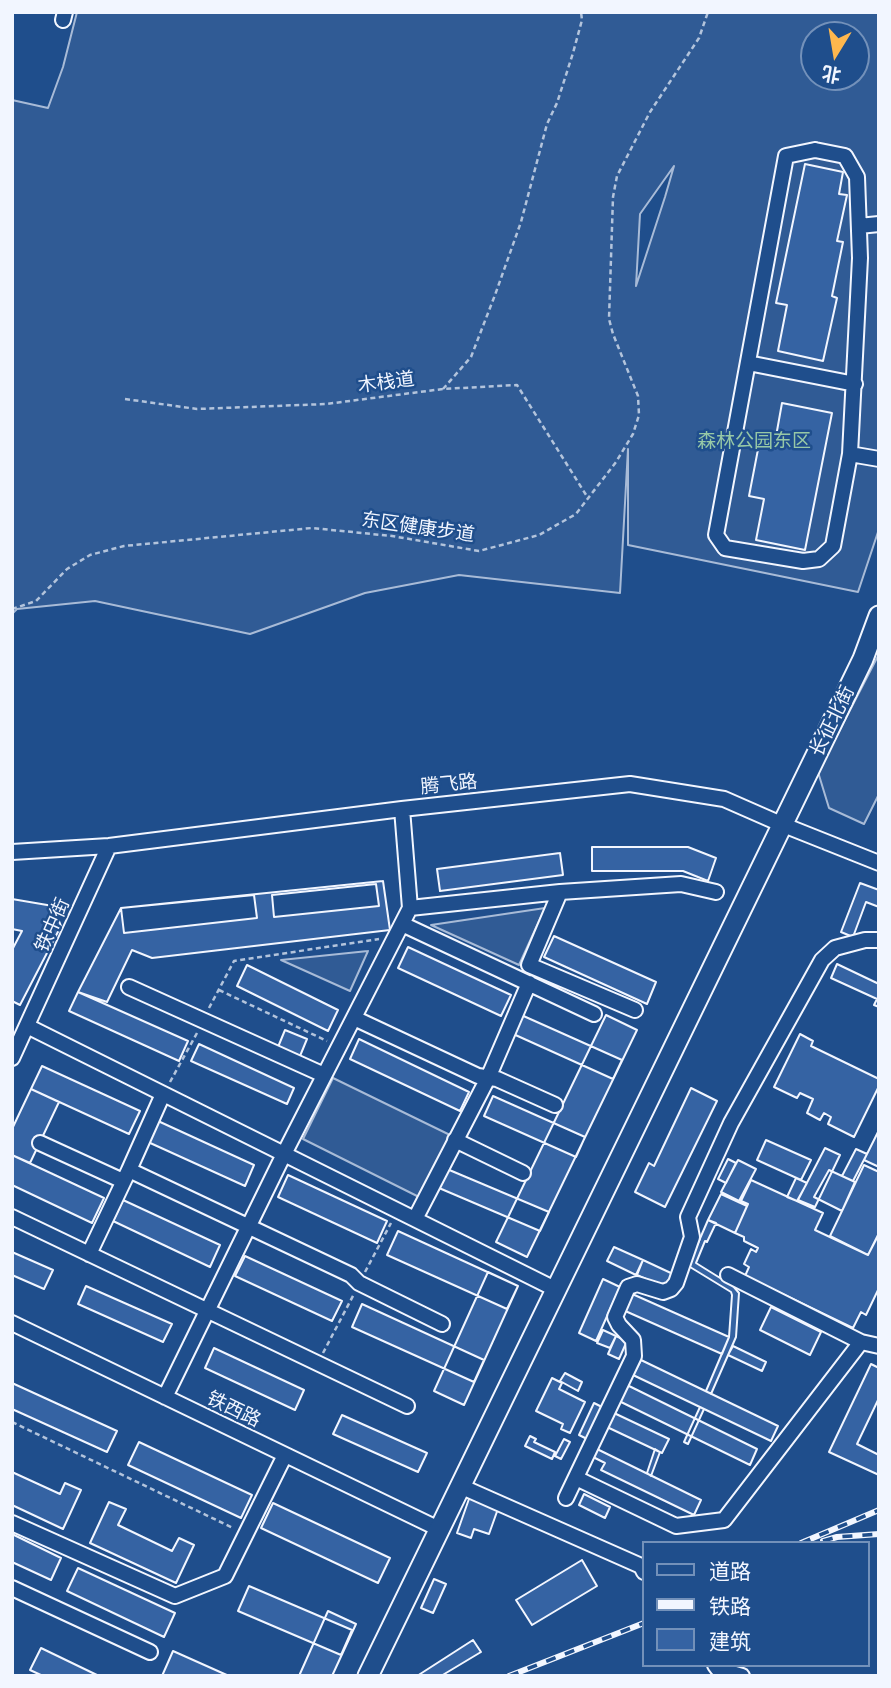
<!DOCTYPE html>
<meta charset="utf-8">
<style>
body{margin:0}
#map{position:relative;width:891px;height:1688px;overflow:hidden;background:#1f4e8c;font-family:Barlow,"Noto Sans SC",sans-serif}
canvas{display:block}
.frame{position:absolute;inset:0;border:14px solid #f2f6ff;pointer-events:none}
.legend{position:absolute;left:642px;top:1541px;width:228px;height:126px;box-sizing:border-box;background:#1f4e8c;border:2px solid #7391ba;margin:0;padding:9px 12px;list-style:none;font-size:21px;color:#f2f6ff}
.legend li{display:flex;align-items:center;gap:14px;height:35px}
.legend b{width:35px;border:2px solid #7391ba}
.north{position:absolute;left:800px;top:21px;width:70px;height:70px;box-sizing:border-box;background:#1f4e8c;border:2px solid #7391ba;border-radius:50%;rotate:191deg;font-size:19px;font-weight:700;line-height:28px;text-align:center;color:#f2f6ff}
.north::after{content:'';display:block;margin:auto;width:24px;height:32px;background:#ffb74d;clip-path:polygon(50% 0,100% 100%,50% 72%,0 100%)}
</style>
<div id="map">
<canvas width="891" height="1688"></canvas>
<div class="frame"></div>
<ul class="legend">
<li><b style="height:9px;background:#1f4e8c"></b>道路</li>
<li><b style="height:9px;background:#f2f6ff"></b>铁路</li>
<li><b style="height:19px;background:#3563a3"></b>建筑</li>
</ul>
<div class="north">北</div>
</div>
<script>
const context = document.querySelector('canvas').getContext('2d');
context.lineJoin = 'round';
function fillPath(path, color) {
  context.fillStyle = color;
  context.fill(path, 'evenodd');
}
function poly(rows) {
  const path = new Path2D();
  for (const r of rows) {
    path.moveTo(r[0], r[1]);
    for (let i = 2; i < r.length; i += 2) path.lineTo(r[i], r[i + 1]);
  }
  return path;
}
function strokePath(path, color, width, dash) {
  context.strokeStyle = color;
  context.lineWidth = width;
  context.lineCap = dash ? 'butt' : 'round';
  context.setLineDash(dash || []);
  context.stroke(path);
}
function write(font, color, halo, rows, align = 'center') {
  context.font = font + ' Barlow,"Noto Sans SC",sans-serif';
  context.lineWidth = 5;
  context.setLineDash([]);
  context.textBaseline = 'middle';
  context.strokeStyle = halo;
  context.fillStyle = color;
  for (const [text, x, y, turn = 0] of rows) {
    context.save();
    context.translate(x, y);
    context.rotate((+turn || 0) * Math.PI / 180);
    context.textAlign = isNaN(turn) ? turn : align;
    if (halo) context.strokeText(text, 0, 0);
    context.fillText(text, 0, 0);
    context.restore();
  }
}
const built = poly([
 [77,12,879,12,879,529,858,592,628,545,628,449,620,593,459,575,365,593,250,634,95,601,17,609,12,614,12,100,48,108,63,67,77,12],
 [814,35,856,35,856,77,814,77,814,35],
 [674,166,665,197,636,286,640,214,674,166],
 [879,654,879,794,864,824,829,808,818,772,879,654],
 [545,908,519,965,431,925,545,908],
 [368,951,350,991,281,960,368,951],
 [333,1078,450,1135,419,1197,303,1139,333,1078]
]);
fillPath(built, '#305b95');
strokePath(built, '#a8bbd7', 2);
const building = poly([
 [805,164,843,172,839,194,847,195,837,241,843,242,832,296,837,298,823,361,778,351,787,305,776,303,805,164],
 [782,403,832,413,805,550,756,540,764,499,749,496,760,439,775,442,782,403],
 [592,847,688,847,716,858,708,881,683,871,592,871,592,847],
 [560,853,563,875,440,891,437,869,560,853],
 [383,881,390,930,152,958,132,950,107,1002,78,992,121,908,383,881],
 [860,883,879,890,879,907,866,902,853,937,841,932,860,883],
 [376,884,379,906,274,917,272,895,376,884],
 [254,895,257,918,124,933,121,908,254,895],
 [12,899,53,906,61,926,20,1005,12,1001,12,950,22,931,12,929,12,899],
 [554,936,656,982,647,1004,544,957,554,936],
 [408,947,511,995,501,1016,398,968,408,947],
 [837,964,879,984,879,1007,874,1005,877,999,831,978,837,964],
 [247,965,338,1010,328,1031,237,986,247,965],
 [78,992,188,1041,179,1061,69,1011,78,992],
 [519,1014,622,1060,613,1079,511,1033,519,1014],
 [606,1015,637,1030,527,1257,496,1242,606,1015],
 [285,1030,307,1039,300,1056,278,1047,285,1030],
 [800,1034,813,1041,811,1046,879,1079,879,1086,854,1137,828,1124,831,1117,824,1113,820,1120,807,1113,813,1099,800,1093,797,1098,774,1087,800,1034],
 [359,1039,469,1092,460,1111,350,1059,359,1039],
 [199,1044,294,1088,287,1104,191,1061,199,1044],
 [42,1066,140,1111,129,1134,31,1089,42,1066],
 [691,1088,717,1101,665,1207,635,1192,649,1163,654,1166,691,1088],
 [31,1089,59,1102,30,1163,12,1155,12,1129,31,1089],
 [493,1096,585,1137,576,1157,484,1116,493,1096],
 [158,1121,254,1165,245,1186,148,1142,158,1121],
 [879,1130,879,1167,864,1160,879,1130],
 [766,1140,811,1160,801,1180,757,1160,766,1140],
 [825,1148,840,1155,815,1207,798,1200,825,1148],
 [856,1149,867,1154,853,1181,842,1176,856,1149],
 [12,1155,104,1198,92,1223,12,1185,12,1155],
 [728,1159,736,1163,726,1183,718,1179,728,1159],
 [738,1160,756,1169,739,1201,721,1192,738,1160],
 [864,1165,879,1172,879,1234,868,1255,830,1236,864,1165],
 [447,1169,549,1212,540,1231,439,1188,447,1169],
 [829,1170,855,1182,842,1211,814,1197,829,1170],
 [288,1175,387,1221,377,1243,278,1197,288,1175],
 [796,1178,807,1183,797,1201,787,1197,796,1178],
 [751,1180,823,1213,815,1230,868,1255,879,1233,879,1288,866,1315,861,1312,853,1328,745,1276,749,1267,744,1264,751,1249,756,1252,758,1248,744,1241,744,1237,735,1233,748,1204,741,1201,751,1180],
 [721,1194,747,1206,735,1233,708,1220,721,1194],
 [123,1200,220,1245,210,1267,113,1221,123,1200],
 [708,1220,716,1223,707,1242,705,1241,696,1263,733,1286,739,1293,736,1337,711,1394,706,1391,729,1337,732,1295,731,1292,690,1267,689,1264,708,1220],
 [398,1231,518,1286,507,1309,387,1255,398,1231],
 [614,1247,643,1260,636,1275,607,1261,614,1247],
 [12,1252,53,1270,44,1289,12,1275,12,1252],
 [245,1256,342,1301,332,1321,235,1276,245,1256],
 [643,1260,673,1274,666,1288,637,1275,643,1260],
 [488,1272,518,1286,464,1405,434,1391,488,1272],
 [603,1279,620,1287,596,1341,579,1333,603,1279],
 [86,1286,172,1324,163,1342,78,1304,86,1286],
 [630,1293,729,1337,722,1354,623,1310,630,1293],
 [362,1304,484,1360,474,1382,352,1327,362,1304],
 [771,1307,821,1332,810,1355,760,1330,771,1307],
 [603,1330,616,1336,610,1348,597,1343,603,1330],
 [616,1336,627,1341,619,1359,608,1354,616,1336],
 [733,1346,766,1362,762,1371,728,1355,733,1346],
 [214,1348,304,1390,295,1410,205,1368,214,1348],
 [641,1360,778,1426,771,1441,633,1375,641,1360],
 [871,1364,879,1368,879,1398,857,1444,879,1455,879,1475,829,1452,871,1364],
 [565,1373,582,1382,578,1391,560,1381,565,1373],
 [552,1378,562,1383,559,1389,585,1402,570,1433,561,1429,563,1424,536,1411,552,1378],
 [12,1383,117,1431,107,1452,12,1409,12,1383],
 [627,1385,757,1449,750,1465,619,1401,627,1385],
 [594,1403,604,1408,589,1440,579,1435,594,1403],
 [700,1407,704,1409,688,1444,684,1442,700,1407],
 [614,1413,669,1439,662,1453,607,1427,614,1413],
 [342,1415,427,1453,418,1472,333,1434,342,1415],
 [530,1436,536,1439,534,1442,555,1452,552,1459,525,1446,530,1436],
 [564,1439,570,1442,561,1459,555,1456,564,1439],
 [139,1442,252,1495,241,1518,128,1465,139,1442],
 [597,1449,701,1500,694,1515,601,1470,605,1463,593,1457,597,1449],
 [655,1449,660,1452,651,1476,647,1473,655,1449],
 [12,1472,60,1494,65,1483,81,1490,63,1529,12,1505,12,1472],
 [584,1494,610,1507,605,1518,579,1505,584,1494],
 [470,1496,499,1506,489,1534,474,1529,471,1538,457,1533,470,1496],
 [109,1502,126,1509,118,1525,172,1551,179,1538,194,1545,176,1583,90,1543,109,1502],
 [273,1503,390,1558,378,1583,261,1528,273,1503],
 [12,1534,61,1558,51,1580,12,1562,12,1534],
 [582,1560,597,1586,532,1625,516,1600,582,1560],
 [78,1568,175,1613,164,1637,67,1591,78,1568],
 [434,1579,446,1584,433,1613,421,1608,434,1579],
 [249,1586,352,1630,341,1655,238,1611,249,1586],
 [328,1611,356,1624,332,1676,299,1676,328,1611],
 [473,1640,481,1652,441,1676,417,1676,473,1640],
 [41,1648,99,1676,43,1676,30,1670,41,1648],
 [173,1651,229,1676,162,1676,173,1651]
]);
fillPath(building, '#3563a3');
strokePath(building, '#f2f6ff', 2);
const minor = poly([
 [63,20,65,12],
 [815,150,845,156,857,177,860,258,850,454,833,546,819,559,803,561,725,548,716,535,786,156,815,150],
 [859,226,879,224],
 [748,363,855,384],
 [850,454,879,459],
 [12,852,109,846,402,809,630,784,724,799,781,824,879,863],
 [560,892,529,965,635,1010],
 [410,908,560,892,681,884,716,892],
 [402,924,594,1014],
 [129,987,324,1075],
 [354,1018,478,1076,497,1079,555,1105],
 [27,1026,555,1289],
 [12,1058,109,846],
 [455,1140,523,1173],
 [40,1143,123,1181],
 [129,1170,163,1094],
 [12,1217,407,1406],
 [415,1219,488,1078,529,983],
 [89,1254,129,1170,351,1275,359,1283,442,1324],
 [728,1275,861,1342,879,1346],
 [12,1323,439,1529],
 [165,1397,284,1154,410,908,402,809],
 [576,1478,676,1526,724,1520,861,1342],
 [460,1486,641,1566,644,1572],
 [566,1498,634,1356,633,1340,619,1325,615,1317,628,1287,637,1284,663,1292,671,1289,676,1283,692,1237,688,1217,731,1123,822,960,835,948,865,940,879,940],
 [12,1523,175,1596,225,1576,285,1455],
 [12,1588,150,1652],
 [715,1665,718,1669,742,1676]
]);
const major = poly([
 [368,1676,863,659,879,616]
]);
strokePath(minor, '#f2f6ff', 18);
strokePath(major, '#f2f6ff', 23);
strokePath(poly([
 [443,389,471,357,495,295,521,222,547,124,557,103,573,53,582,20,581,12],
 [125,399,197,409,326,404,443,389,517,385,588,498],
 [12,609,36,601,67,569,90,555,124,546,312,528,392,536,479,551,539,535,576,514,616,462,633,434,639,415,638,396,613,334,609,319,613,197,617,176,650,112,699,38,708,12],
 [219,990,327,1041],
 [209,1008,234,961,379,939],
 [170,1082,197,1033],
 [365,1272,391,1223],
 [323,1353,354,1294],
 [12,1422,233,1528]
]), '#b3c4dc', 2.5, [5, 3.5]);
strokePath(minor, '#1f4e8c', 14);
strokePath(major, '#1f4e8c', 19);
const rail = poly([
 [823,1541,837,1537,879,1534],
 [801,1543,879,1510],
 [509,1676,644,1623]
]);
strokePath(rail, '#f2f6ff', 6);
strokePath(rail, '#1f4e8c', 3.5, [10]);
write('19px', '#f2f6ff', '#1f4e8c', [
 ["木栈道",386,382,-7],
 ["东区健康步道",418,527,8],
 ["长征北街",832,721,-64],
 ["腾飞路",449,784,-6],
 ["铁中街",52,925,-66],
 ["铁西路",234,1409,26]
]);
write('19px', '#97c8a6', '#1f4e8c', [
 ["森林公园东区",754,441]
]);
</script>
